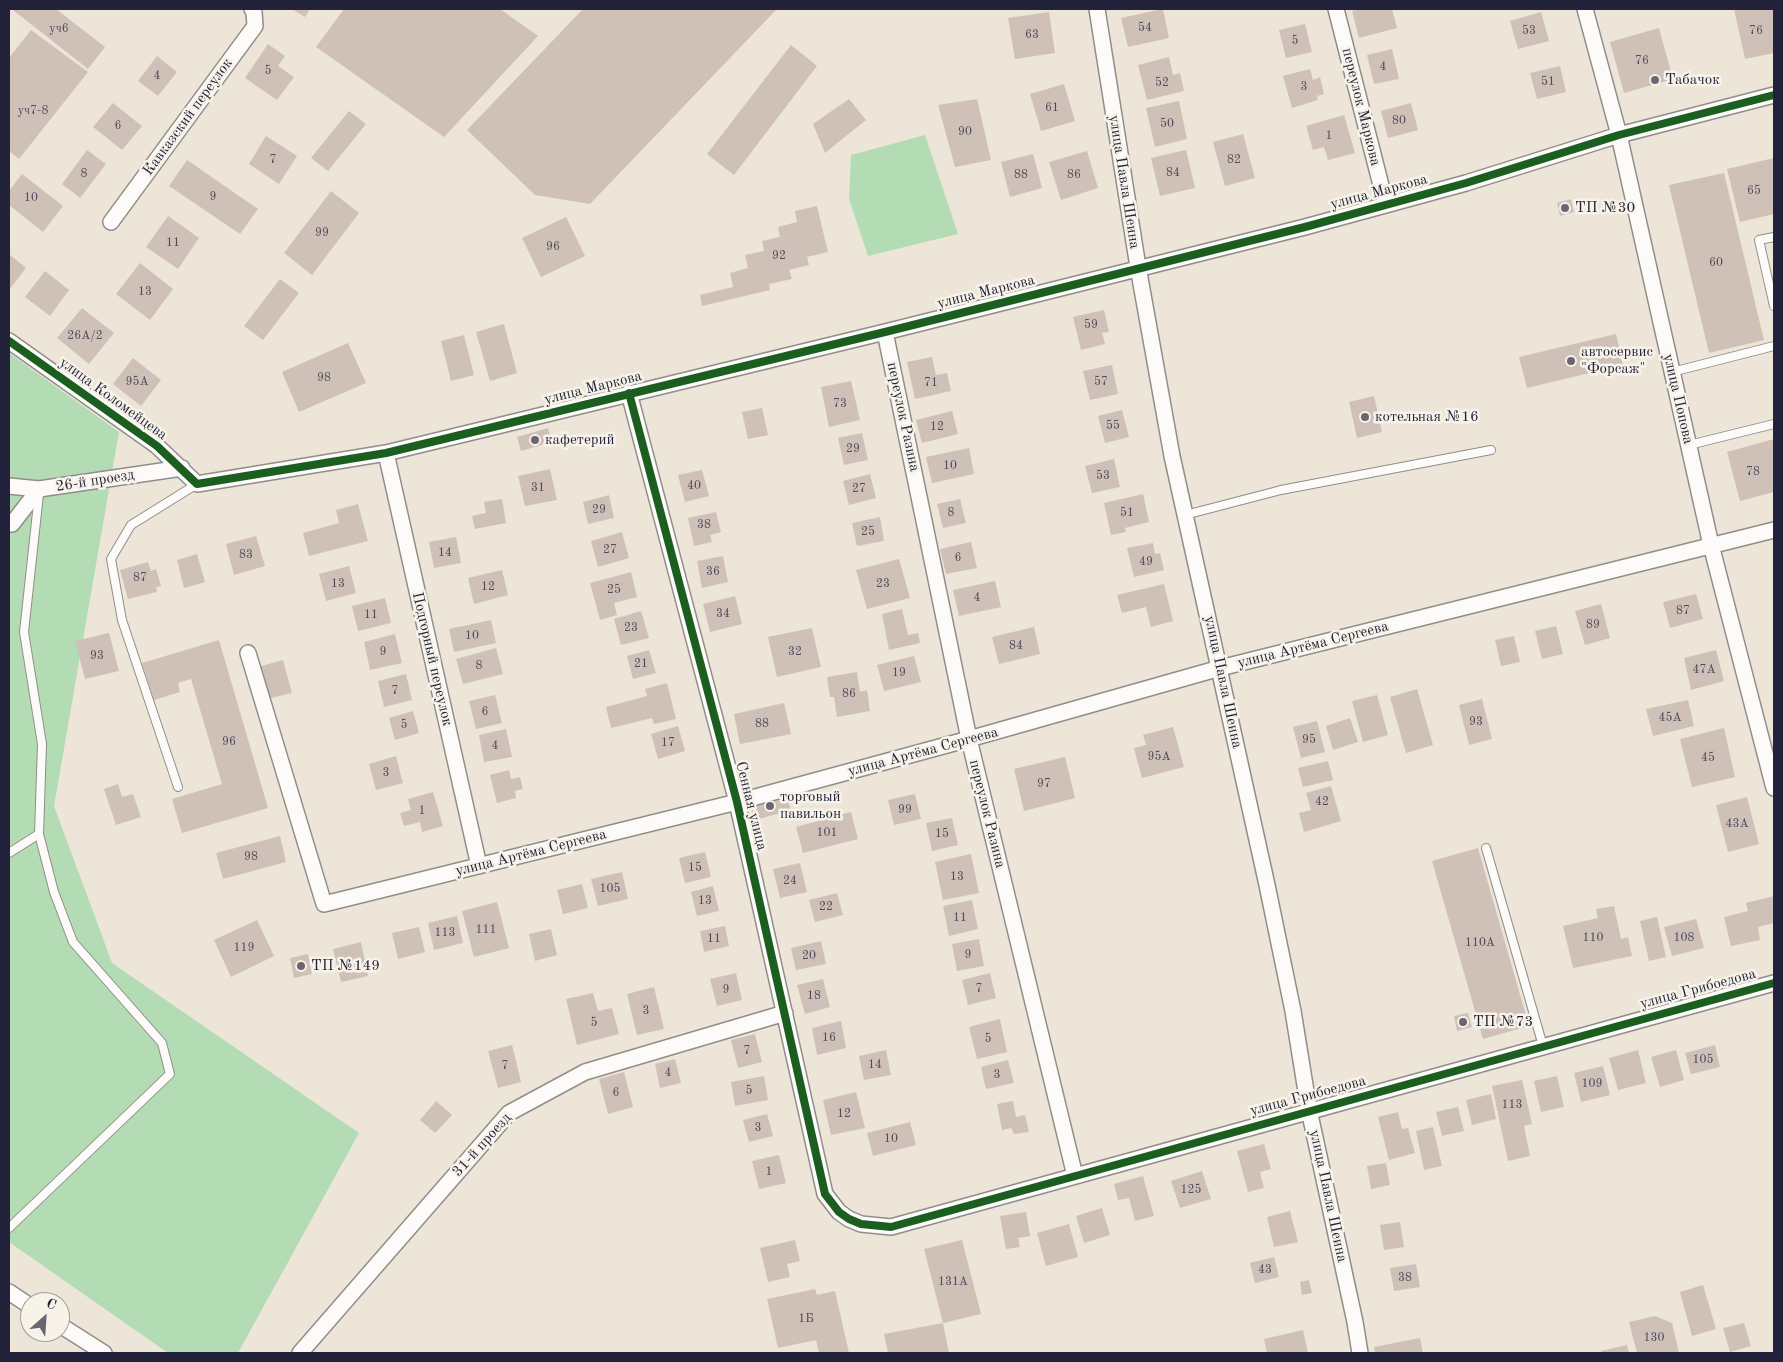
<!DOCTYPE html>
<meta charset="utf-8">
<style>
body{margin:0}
#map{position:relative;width:1783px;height:1362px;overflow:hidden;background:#ede5d8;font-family:"Old Standard TT",serif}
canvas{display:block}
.frame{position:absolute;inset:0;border:10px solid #22223b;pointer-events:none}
.north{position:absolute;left:20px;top:1292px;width:50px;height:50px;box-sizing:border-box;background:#f7f3e8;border:1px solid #a29fa3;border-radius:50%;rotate:26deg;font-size:14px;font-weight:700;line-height:20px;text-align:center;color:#22223b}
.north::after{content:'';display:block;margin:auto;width:18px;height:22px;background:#696672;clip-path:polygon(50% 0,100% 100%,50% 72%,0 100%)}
</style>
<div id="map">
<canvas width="1783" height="1362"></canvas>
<div class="frame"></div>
<div class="north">С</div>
</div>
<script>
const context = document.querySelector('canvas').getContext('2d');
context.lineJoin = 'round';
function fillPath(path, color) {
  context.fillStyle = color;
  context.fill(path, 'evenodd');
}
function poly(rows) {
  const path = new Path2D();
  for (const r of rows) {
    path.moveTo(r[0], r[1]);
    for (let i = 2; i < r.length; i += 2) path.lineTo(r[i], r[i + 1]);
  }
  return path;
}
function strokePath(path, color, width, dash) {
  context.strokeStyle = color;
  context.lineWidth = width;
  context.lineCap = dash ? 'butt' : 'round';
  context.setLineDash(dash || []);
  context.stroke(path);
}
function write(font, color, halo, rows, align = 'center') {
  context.font = font + ' "Old Standard TT",serif';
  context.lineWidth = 5;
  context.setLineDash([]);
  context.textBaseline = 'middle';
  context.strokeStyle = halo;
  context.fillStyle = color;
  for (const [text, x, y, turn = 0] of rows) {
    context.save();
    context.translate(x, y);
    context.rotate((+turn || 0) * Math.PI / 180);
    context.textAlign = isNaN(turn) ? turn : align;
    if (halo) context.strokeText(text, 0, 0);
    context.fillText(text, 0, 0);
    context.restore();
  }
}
fillPath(poly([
 [925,135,958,234,868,256,849,199,851,155],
 [9,353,119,432,54,806,112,963,359,1133,238,1353,168,1353,9,1242]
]), '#b3dcb4');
fillPath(poly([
 [14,9,56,9,105,47,88,69,13,10],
 [292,9,310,9,305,17],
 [344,9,500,9,538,36,444,137,316,47],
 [583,9,777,9,590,204,535,195,467,130],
 [1163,9,1169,38,1128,47,1121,18],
 [1360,9,1392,9,1397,28,1359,38,1352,11],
 [1734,9,1774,9,1774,53,1745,59],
 [1049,12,1055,53,1015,59,1008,18],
 [1541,12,1549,41,1518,49,1510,21],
 [1305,24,1312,52,1286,58,1279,30],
 [1659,28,1673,79,1624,93,1610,42],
 [31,30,88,72,19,159,9,151,9,58],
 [268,44,285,56,278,66,294,77,277,100,245,78],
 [791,45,817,66,734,175,707,154],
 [1392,49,1399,79,1374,84,1367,55],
 [157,56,177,72,158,96,138,81],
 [1169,57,1173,75,1180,73,1184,91,1147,100,1138,65],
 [1560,66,1566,92,1537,99,1530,73],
 [1310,69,1313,80,1320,77,1324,94,1317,96,1318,100,1292,108,1283,76],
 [1064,84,1075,121,1041,131,1030,94],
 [849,99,866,120,825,153,813,124],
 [977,99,991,160,955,167,938,105],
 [1179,101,1187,139,1155,147,1146,108],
 [113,103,142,126,122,150,93,127],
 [1411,103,1418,130,1388,138,1381,111],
 [349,111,366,124,328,171,311,158],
 [1344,115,1355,153,1328,160,1324,147,1313,150,1306,126],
 [1243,134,1255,178,1225,186,1213,142],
 [266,136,297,156,279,184,249,164],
 [87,150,106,164,80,198,62,184],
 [1186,150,1195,188,1160,196,1151,158],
 [1087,151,1098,188,1061,200,1049,162],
 [1033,154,1042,188,1010,197,1001,162],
 [1774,158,1774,214,1740,222,1727,169],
 [187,160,258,209,240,234,169,186],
 [1724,173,1764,340,1709,353,1669,185],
 [22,174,63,206,43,232,9,205,9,191],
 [331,191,359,213,312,275,284,253],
 [1571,199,1574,212,1560,216,1557,203],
 [817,206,828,252,807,257,809,265,789,270,792,279,769,284,770,290,702,306,700,295,733,287,730,273,748,268,745,255,764,251,762,241,780,237,778,227,797,222,795,211],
 [168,216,199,238,178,269,146,247],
 [566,217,585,256,541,277,522,238],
 [9,254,26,268,9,290],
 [140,263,173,289,150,320,116,294],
 [45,271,69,290,50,316,25,297],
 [280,279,299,293,263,340,244,326],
 [82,308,114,333,89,364,57,338],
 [1104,310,1109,332,1102,333,1105,344,1081,350,1073,317],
 [504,324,517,373,490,381,476,332],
 [1616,334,1623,365,1527,388,1519,357],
 [464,335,474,375,451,381,441,341],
 [348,343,366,383,299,412,282,372],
 [932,357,936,375,947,373,951,391,915,399,907,362],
 [133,358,161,380,141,406,113,384],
 [1112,365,1118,394,1090,400,1083,371],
 [851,381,860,420,829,427,821,387],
 [1374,396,1382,432,1357,438,1349,402],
 [762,408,768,435,748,439,742,412],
 [1122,410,1129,437,1105,443,1098,416],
 [952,411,958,434,922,443,916,420],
 [548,428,552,442,521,451,517,437],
 [862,433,868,460,844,465,838,438],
 [1774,439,1774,492,1740,501,1727,452],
 [969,448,974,474,932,483,926,457],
 [1114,459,1120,487,1092,493,1085,466],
 [550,469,557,500,525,506,518,476],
 [702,470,709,496,685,502,678,475],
 [870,474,876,498,849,505,843,481],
 [1143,494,1149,522,1125,528,1126,532,1111,535,1104,503],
 [609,495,614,518,588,524,583,502],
 [502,499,506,523,475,529,472,516,486,513,484,502],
 [960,499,966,523,943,528,937,504],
 [358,504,368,541,309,556,303,533,339,523,336,510],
 [716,512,721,532,710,535,712,542,694,546,688,518],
 [880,517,884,541,857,546,852,523],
 [622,532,629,558,598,567,591,541],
 [256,536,265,566,234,575,226,544],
 [456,537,461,563,434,568,429,542],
 [971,542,977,568,946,574,940,549],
 [1153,543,1155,554,1160,553,1164,570,1134,577,1127,548],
 [197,554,205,582,184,588,177,560],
 [723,556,728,582,702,588,697,561],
 [899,559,910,598,867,609,856,570],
 [148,562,151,571,156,569,161,586,156,587,157,592,128,599,120,570],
 [349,566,356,593,326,601,319,574],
 [502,570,508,595,474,604,468,578],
 [631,572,637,597,614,603,617,615,600,620,590,583],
 [995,581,1001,607,959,616,953,590],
 [1164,584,1173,621,1151,627,1146,607,1122,613,1117,595],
 [1696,594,1703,619,1670,628,1663,602],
 [735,596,742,624,710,632,703,604],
 [385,598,391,623,358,631,352,606],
 [1601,604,1610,638,1585,645,1575,611],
 [902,609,908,635,918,633,920,643,889,650,882,614],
 [641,611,649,638,621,645,614,619],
 [491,620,496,643,454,652,449,629],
 [1556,626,1563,654,1542,659,1535,631],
 [1034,627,1040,654,999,664,992,637],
 [812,628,821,667,777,677,768,637],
 [109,633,119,671,85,679,75,641],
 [395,634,402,663,370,670,364,642],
 [1514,636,1520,662,1501,666,1495,640],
 [219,640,268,808,182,833,172,799,222,784,191,679,178,683,180,692,154,700,142,663],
 [496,648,503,674,463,684,456,659],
 [649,650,656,673,633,679,627,656],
 [1716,650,1724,681,1691,690,1684,658],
 [914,656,921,682,884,691,877,665],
 [283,660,292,693,267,699,258,667],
 [857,672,860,692,867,690,870,711,837,717,834,697,830,697,827,677],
 [406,674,412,700,384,707,378,681],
 [667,683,676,719,654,724,652,718,611,728,606,707,647,696,645,689],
 [1417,689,1433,745,1406,753,1390,697],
 [495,695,502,723,476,729,469,701],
 [1377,695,1388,735,1363,742,1352,701],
 [1482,699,1492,739,1469,745,1459,705],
 [1688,700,1694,726,1653,736,1646,709],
 [784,703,791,734,740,744,734,714],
 [413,711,419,733,395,740,389,718],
 [1350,718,1358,742,1333,750,1326,726],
 [1317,721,1325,752,1301,758,1293,727],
 [678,726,685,751,658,759,651,734],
 [1173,727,1184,767,1142,778,1134,748,1146,745,1143,735],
 [1724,728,1735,777,1692,787,1680,739],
 [506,729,512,757,484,762,479,735],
 [396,756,403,783,376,790,369,764],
 [1065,757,1075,798,1024,811,1014,769],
 [1328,761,1333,780,1303,787,1298,768],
 [509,770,511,779,520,777,523,789,515,791,516,798,497,803,490,775],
 [118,784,122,797,133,794,141,817,116,825,104,789],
 [1331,786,1341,821,1304,832,1299,813,1311,810,1306,793],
 [433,792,443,826,422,832,420,822,404,826,400,813,411,810,408,799],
 [785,792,791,810,755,820,749,802],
 [915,794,921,819,894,825,888,800],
 [1747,797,1759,844,1728,852,1716,805],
 [851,812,858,839,803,853,796,827],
 [952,818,958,845,932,851,926,823],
 [280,836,286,862,223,879,216,853],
 [1478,848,1529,1026,1483,1039,1432,861],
 [705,852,711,877,685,883,679,858],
 [971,854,979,893,943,900,935,862],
 [800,863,807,892,780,898,773,869],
 [622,872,628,899,598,906,591,879],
 [582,884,588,908,563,914,557,890],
 [713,886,719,911,697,916,691,892],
 [837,893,843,915,815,922,809,900],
 [1774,896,1774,923,1758,927,1760,940,1731,946,1724,917,1748,911,1746,903],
 [972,900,978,929,949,936,943,906],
 [497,902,509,948,474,957,462,911],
 [1614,906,1621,939,1628,937,1632,956,1573,968,1563,926,1598,918,1596,909],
 [457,916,463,943,434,950,428,923],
 [1657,917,1666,957,1649,961,1640,921],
 [1696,919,1704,948,1672,956,1664,927],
 [257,920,274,956,231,977,214,940],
 [725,926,729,946,704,952,700,931],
 [419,927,425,952,398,959,392,933],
 [551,929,557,955,535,961,529,934],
 [979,939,984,966,957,971,952,944],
 [821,941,826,964,796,970,791,948],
 [361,942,368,976,341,982,333,949],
 [308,954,312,974,294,978,290,958],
 [736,973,742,1000,717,1006,710,979],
 [990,973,996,998,968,1005,962,980],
 [823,979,830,1007,805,1014,797,985],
 [654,987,664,1029,637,1035,627,994],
 [593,993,598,1011,612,1008,619,1034,577,1045,566,999],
 [1468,1013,1472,1027,1457,1031,1454,1016],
 [1000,1019,1007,1052,977,1059,969,1027],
 [841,1021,846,1048,817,1055,812,1028],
 [755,1034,762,1062,738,1068,731,1040],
 [512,1045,521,1082,498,1088,488,1051],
 [1715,1045,1720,1067,1691,1074,1685,1053],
 [886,1050,891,1075,864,1080,859,1056],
 [1638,1050,1646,1083,1618,1090,1609,1058],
 [1676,1050,1684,1080,1660,1087,1651,1057],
 [675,1059,681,1083,660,1088,655,1064],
 [1008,1060,1014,1083,986,1089,981,1067],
 [1603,1066,1610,1095,1581,1102,1574,1073],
 [624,1072,633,1107,608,1114,599,1079],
 [764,1076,768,1100,735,1106,731,1082],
 [1557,1076,1564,1107,1541,1112,1534,1081],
 [1522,1080,1532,1124,1524,1126,1530,1156,1508,1161,1492,1086],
 [856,1092,865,1128,831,1135,823,1100],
 [1491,1094,1496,1119,1472,1125,1466,1100],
 [436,1101,452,1115,435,1133,420,1120],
 [1013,1101,1016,1117,1025,1115,1029,1132,1014,1134,1011,1128,1002,1130,997,1104],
 [1458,1107,1464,1131,1442,1136,1436,1112],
 [1398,1112,1402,1129,1408,1128,1415,1153,1389,1160,1378,1117],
 [767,1114,773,1136,749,1142,743,1120],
 [910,1122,916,1145,873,1156,867,1133],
 [1433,1127,1442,1166,1424,1170,1416,1131],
 [1264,1144,1271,1169,1260,1172,1264,1188,1248,1192,1237,1151],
 [779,1155,786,1183,759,1189,752,1161],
 [1386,1163,1390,1185,1371,1189,1367,1166],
 [1202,1171,1211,1199,1180,1208,1171,1181],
 [1143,1176,1154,1216,1135,1221,1129,1198,1118,1200,1114,1184],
 [1102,1208,1110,1235,1084,1243,1076,1216],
 [1290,1211,1298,1242,1274,1247,1267,1217],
 [1026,1212,1030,1236,1018,1238,1020,1247,1006,1249,1000,1216],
 [1400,1222,1404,1247,1384,1250,1380,1225],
 [1069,1224,1078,1257,1046,1266,1037,1233],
 [795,1240,800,1261,787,1264,790,1277,768,1282,760,1248],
 [962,1240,981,1314,943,1323,924,1249],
 [1274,1257,1279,1277,1255,1283,1250,1263],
 [1416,1264,1420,1287,1394,1291,1390,1268],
 [1309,1280,1312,1293,1302,1295,1300,1282],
 [1703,1285,1716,1329,1692,1336,1680,1292],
 [815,1289,817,1295,835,1291,849,1353,819,1353,816,1340,778,1348,767,1299],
 [1655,1316,1672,1323,1679,1353,1637,1353,1629,1322],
 [943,1323,949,1353,888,1353,884,1334],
 [1744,1323,1751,1346,1730,1352,1723,1328],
 [1303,1330,1308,1353,1267,1353,1264,1339],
 [1420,1338,1423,1353,1375,1353,1374,1347],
 [1627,1345,1629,1353,1602,1353,1601,1351]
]), '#cfc1b7');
const lane = poly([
 [1774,237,1759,240,1774,306],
 [1672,372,1774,346],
 [1689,445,1774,424],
 [1185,515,1281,490,1491,450],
 [178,787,122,620,111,559,131,525,197,484],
 [1486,848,1543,1046],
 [9,853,39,834],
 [9,1228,170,1074,162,1043,73,942,54,892,39,834,42,744,24,632,39,494]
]);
const street = poly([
 [1097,9,1138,267,1172,456,1267,885,1293,1011,1309,1110,1355,1322,1360,1353],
 [1336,9,1386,205],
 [1585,9,1619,135,1711,545,1774,788],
 [111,222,255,26,254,12,252,9],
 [885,332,969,739,1075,1176],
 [9,341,157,446,197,484,386,453,885,332,1305,227,1466,183,1619,135,1774,95],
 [629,393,737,802,825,1194,839,1212,849,1219,861,1224,891,1227,1774,983],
 [386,453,479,866],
 [9,486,39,489,182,468],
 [9,524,12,524,39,489],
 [248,653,324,904,737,802,969,739,1220,668,1774,530],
 [9,1292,30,1306],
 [60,1325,104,1353],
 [300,1353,509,1113,585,1072,785,1013]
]);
strokePath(lane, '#918d8a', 10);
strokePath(street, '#918d8a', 18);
strokePath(lane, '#fcfbf9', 8);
strokePath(street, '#fcfbf9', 15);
strokePath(poly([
 [9,341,157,446,197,484,386,453,885,332,1305,227,1466,183,1619,135,1774,95],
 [629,393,737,802,825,1194,839,1212,849,1219,861,1224,891,1227,1774,983]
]), '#1b5e20', 8);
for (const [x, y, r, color] of [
 [1655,80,5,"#696672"],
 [1565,208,5,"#696672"],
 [1571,361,5,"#696672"],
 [1365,417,5,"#696672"],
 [535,440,5,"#696672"],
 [770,806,5,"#696672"],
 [301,966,5,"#696672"],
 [1463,1022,5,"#696672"]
]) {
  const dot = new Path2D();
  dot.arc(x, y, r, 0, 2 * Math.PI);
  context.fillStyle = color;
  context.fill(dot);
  strokePath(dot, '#f7f3e8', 2);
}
write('12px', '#4d4a5a', null, [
 ["54",1145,28],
 ["уч6",59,29],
 ["53",1529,31],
 ["76",1756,31],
 ["63",1032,35],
 ["5",1295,41],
 ["76",1642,61],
 ["4",1383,67],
 ["5",268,71],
 ["4",157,76],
 ["51",1548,82],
 ["52",1162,83],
 ["3",1304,87],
 ["61",1052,108],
 ["уч7-8",33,111],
 ["80",1399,121],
 ["50",1167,124],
 ["6",118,126],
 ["90",965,132],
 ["1",1329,136],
 ["7",273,160],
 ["82",1234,160],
 ["84",1173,173],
 ["8",84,174],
 ["88",1021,175],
 ["86",1074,175],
 ["65",1754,191],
 ["9",213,197],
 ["10",31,198],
 ["99",322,233],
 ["11",173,243],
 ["96",553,247],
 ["92",779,256],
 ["60",1716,263],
 ["13",145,292],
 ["59",1091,325],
 ["26А/2",85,336],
 ["98",324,378],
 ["95А",137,382],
 ["57",1101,382],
 ["71",931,383],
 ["73",840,404],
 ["55",1113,426],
 ["12",937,427],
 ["29",853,449],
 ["10",950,466],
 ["78",1753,472],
 ["53",1103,476],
 ["40",694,486],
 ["31",538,488],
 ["27",859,489],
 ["29",599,510],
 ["8",951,513],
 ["51",1127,513],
 ["38",704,525],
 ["25",868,532],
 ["27",610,550],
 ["14",445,553],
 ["83",246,555],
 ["6",958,558],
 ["49",1146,562],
 ["36",713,572],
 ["87",140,578],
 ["13",338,584],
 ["23",883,584],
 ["12",488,587],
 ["25",614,590],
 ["4",977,598],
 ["87",1683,611],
 ["34",723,614],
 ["11",371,615],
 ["89",1593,625],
 ["23",631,628],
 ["10",472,636],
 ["84",1016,646],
 ["9",383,652],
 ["32",795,652],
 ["93",97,656],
 ["21",641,664],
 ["8",479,666],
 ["47А",1704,670],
 ["19",899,673],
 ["7",395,691],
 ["86",849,694],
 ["6",485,712],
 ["45А",1670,718],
 ["93",1476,722],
 ["88",762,724],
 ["5",404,725],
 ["95",1309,740],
 ["96",229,742],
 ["17",668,743],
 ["4",495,746],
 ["95А",1159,757],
 ["45",1708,758],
 ["3",386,773],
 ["97",1044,784],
 ["42",1322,802],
 ["99",905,810],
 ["1",422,811],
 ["43А",1737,824],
 ["101",827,833],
 ["15",942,834],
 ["98",251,857],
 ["15",695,868],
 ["13",957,877],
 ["24",790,881],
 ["105",610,889],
 ["13",705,901],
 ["22",826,907],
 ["11",960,918],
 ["111",486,930],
 ["113",445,933],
 ["110",1593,938],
 ["108",1684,938],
 ["11",714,939],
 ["110А",1480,943],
 ["119",244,948],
 ["9",968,955],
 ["20",809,956],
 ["7",979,989],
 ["9",726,990],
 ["18",814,996],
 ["3",646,1011],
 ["5",594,1023],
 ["16",829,1038],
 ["5",988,1039],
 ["7",747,1051],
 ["105",1703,1060],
 ["14",875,1065],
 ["7",505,1066],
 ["4",668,1073],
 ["3",997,1075],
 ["109",1592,1084],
 ["5",749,1091],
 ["6",616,1093],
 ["113",1512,1105],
 ["12",844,1114],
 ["3",758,1128],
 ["10",891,1139],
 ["1",769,1172],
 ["125",1191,1190],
 ["43",1265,1270],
 ["38",1405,1278],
 ["131А",953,1282],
 ["1Б",806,1319],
 ["130",1654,1338]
]);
write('15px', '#22223b', '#f7f3e8', [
 ["Табачок",1665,80],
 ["ТП №30",1575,208],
 ["автосервис",1581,352],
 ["\"Форсаж\"",1581,369],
 ["котельная №16",1375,417],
 ["кафетерий",545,440],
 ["торговый",780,797],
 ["павильон",780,814],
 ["ТП №149",311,966],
 ["ТП №73",1473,1022]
], 'left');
write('15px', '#22223b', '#f7f3e8', [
 ["переулок Маркова",1361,107,76],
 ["Кавказский переулок",188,117,-54],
 ["улица Павла Шеина",1124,182,81],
 ["улица Маркова",1379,192,-15],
 ["улица Маркова",986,292,-14],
 ["улица Маркова",593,388,-14],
 ["улица Коломейцева",113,399,36],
 ["улица Попова",1678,399,77],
 ["переулок Разина",903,417,78],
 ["26-й проезд",95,481,-9],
 ["улица Артёма Сергеева",1313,645,-14],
 ["Подгорный переулок",432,659,77],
 ["улица Павла Шеина",1223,682,78],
 ["улица Артёма Сергеева",923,752,-15],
 ["Сенная улица",751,806,76],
 ["переулок Разина",987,814,76],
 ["улица Артёма Сергеева",531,853,-14],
 ["улица Грибоедова",1698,989,-15],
 ["улица Грибоедова",1308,1096,-15],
 ["31-й проезд",482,1145,-48],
 ["улица Павла Шеина",1328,1196,78]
]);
</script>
